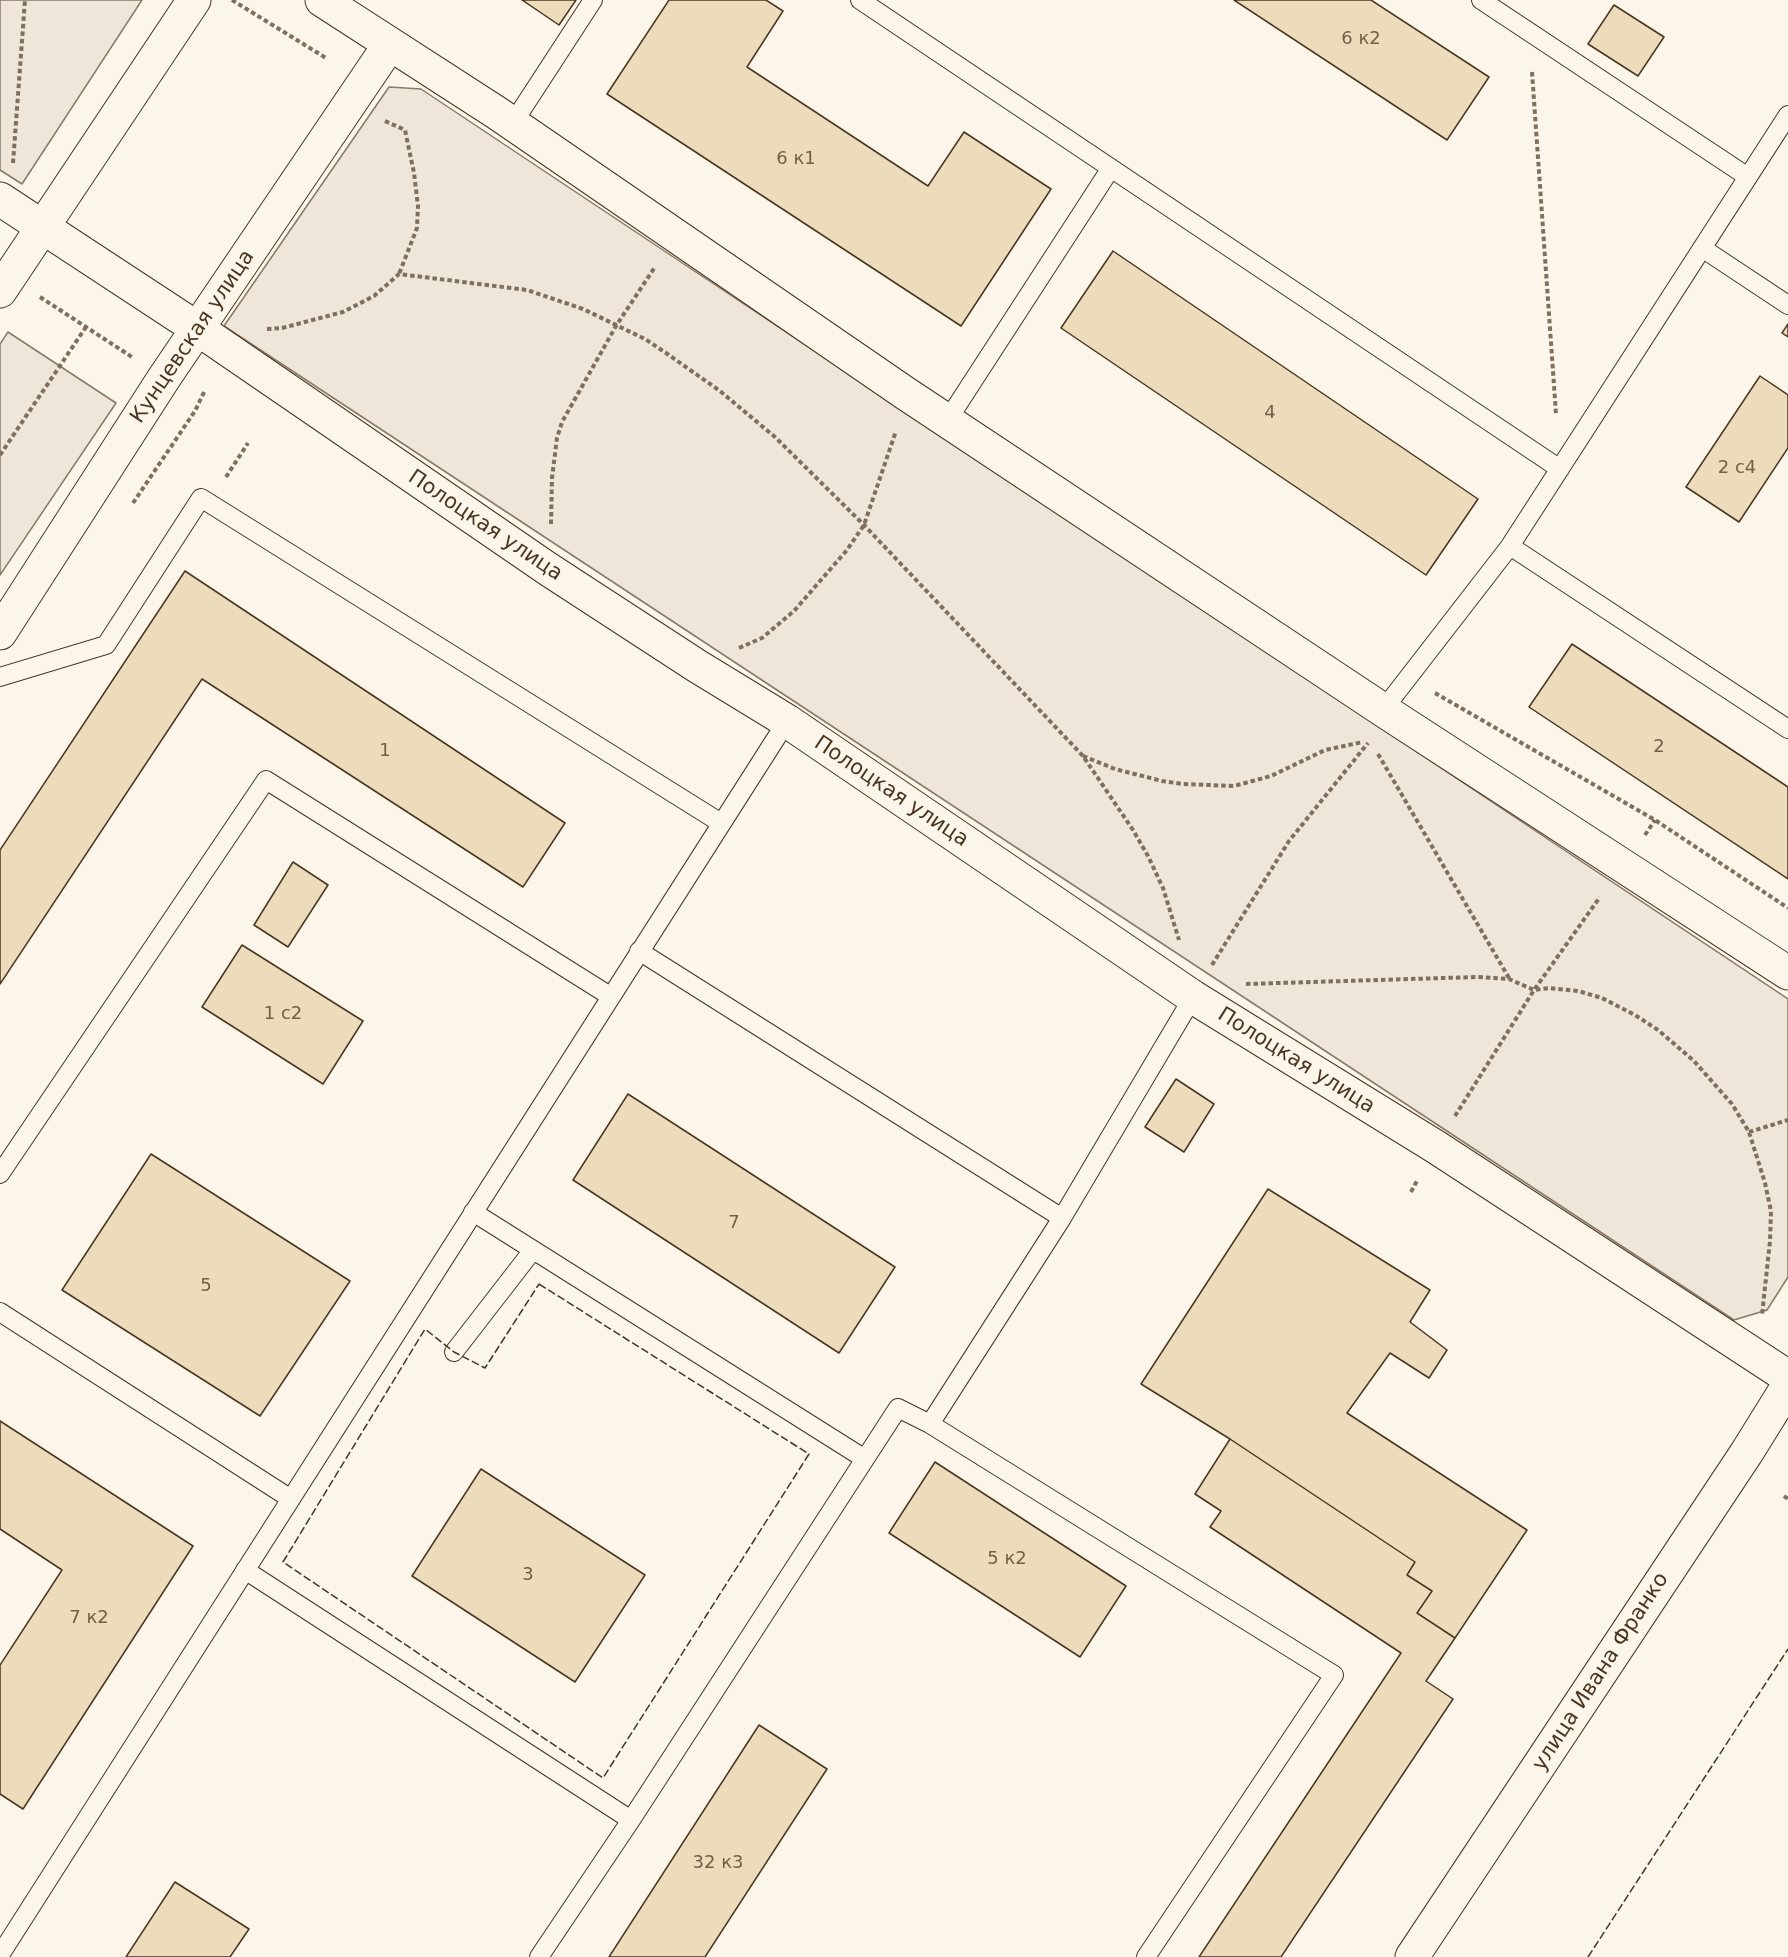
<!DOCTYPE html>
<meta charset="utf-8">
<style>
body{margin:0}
canvas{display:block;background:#fbf6e9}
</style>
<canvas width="1788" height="1957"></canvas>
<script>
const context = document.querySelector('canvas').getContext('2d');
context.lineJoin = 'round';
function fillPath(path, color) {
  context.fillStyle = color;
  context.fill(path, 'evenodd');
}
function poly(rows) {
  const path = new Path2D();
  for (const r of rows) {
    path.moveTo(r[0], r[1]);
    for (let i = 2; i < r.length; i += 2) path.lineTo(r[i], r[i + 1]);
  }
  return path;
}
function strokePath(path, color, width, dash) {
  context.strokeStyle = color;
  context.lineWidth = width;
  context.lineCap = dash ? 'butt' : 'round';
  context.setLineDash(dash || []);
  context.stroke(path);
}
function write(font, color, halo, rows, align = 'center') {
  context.font = font + ' "DejaVu Sans",sans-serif';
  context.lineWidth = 4.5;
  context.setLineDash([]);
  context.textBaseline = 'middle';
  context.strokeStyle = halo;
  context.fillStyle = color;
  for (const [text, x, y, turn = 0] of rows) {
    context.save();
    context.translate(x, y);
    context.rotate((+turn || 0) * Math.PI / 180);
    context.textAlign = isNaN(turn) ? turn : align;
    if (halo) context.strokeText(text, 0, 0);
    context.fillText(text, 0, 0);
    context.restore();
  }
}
const green = poly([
 [0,0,142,0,22,184,0,170,0,0],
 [389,87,421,89,1788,999,1788,1277,1767,1310,1734,1320,224,326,389,87],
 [8,332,116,403,0,575,0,344,8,332]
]);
fillPath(green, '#ede6d9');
strokePath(green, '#887966', 1.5);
const building = poly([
 [522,0,576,0,559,25,522,0],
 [669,0,766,0,783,11,747,67,928,186,964,132,1051,189,961,326,607,94,669,0],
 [1234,0,1371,0,1489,77,1447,140,1234,0],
 [1614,5,1664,37,1638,76,1588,44,1614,5],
 [1113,251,1478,499,1426,575,1061,328,1113,251],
 [1788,324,1788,337,1782,333,1788,324],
 [1760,376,1788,395,1788,448,1739,522,1686,487,1760,376],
 [185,571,565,823,523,887,202,679,0,984,0,850,185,571],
 [1572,644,1788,787,1788,879,1529,707,1572,644],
 [293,862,328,885,288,947,254,925,293,862],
 [242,945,363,1021,323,1084,202,1007,242,945],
 [1176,1079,1214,1104,1184,1152,1145,1127,1176,1079],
 [628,1094,895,1267,839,1353,573,1180,628,1094],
 [151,1154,350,1281,260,1416,62,1290,151,1154],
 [1268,1189,1430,1290,1410,1322,1447,1350,1429,1378,1390,1353,1347,1413,1527,1530,1455,1638,1417,1613,1432,1591,1407,1575,1415,1562,1230,1439,1141,1384,1268,1189],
 [0,1421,193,1546,23,1809,0,1794,0,1665,62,1570,0,1529,0,1421],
 [1230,1439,1415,1562,1407,1575,1432,1591,1417,1613,1455,1638,1426,1681,1453,1699,1281,1957,1199,1957,1401,1653,1210,1527,1221,1511,1195,1494,1230,1439],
 [935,1462,1126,1586,1080,1657,889,1533,935,1462],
 [481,1469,645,1575,575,1682,412,1576,481,1469],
 [759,1725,827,1769,705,1957,609,1957,759,1725],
 [175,1882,249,1929,230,1957,126,1957,175,1882]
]);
fillPath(building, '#ecdcbc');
strokePath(building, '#4a3520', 1.5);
const lane = poly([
 [860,0,1560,469],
 [1481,0,1748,177],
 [513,123,593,0],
 [1702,248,1788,305],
 [947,421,1111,168],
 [1510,546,1788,729],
 [0,677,106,645,201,498,721,823],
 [1383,710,1510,546,1788,115],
 [639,951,1062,1218],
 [0,1174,266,780,610,996],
 [473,1212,865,1459],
 [0,1312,291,1499],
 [454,1352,533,1250],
 [930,1424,1334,1675,1146,1957],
 [245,1570,631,1820],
 [0,1955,787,721],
 [539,1957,631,1820,898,1408,930,1424,1062,1218,1193,997]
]);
const street = poly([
 [322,0,497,113,905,393,1383,710,1788,973],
 [0,199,198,329,548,569,697,666,787,721,1193,997,1436,1147,1788,1377],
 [0,291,194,0],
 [0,633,164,378,390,44]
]);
const secondary = poly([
 [1412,1957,1747,1452,1788,1386]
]);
strokePath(lane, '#4a3520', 20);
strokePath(street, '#4a3520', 35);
strokePath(secondary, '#4a3520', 35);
strokePath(poly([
 [232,0,326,58],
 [1532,72,1556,414],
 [385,121,405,130,414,173,418,206,417,228,399,274],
 [13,163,25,0],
 [40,297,132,357],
 [267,329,282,328,343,312,374,296,399,274,527,290,583,309,645,339,666,353,720,391,775,437,864,525,1083,756,1133,830,1148,856,1163,888,1179,940],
 [0,455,86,327],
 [226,477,248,443],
 [133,503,195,411,205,390],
 [551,524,552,478,557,438,562,422,616,326,655,267],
 [739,648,762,638,794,611,847,550,864,525,896,431],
 [1435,693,1655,820,1788,908],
 [1378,754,1509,978],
 [1083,756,1115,769,1162,781,1183,784,1234,786,1271,776,1325,750,1363,742],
 [1645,835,1655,820],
 [1212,965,1289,841,1368,743],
 [1246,984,1477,977,1509,979,1534,990,1549,988,1578,991,1602,998,1635,1015,1658,1030,1694,1061,1732,1104,1749,1132,1765,1183,1771,1211,1770,1241,1762,1315],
 [1455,1116,1534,990,1600,897],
 [1749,1132,1788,1120],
 [1411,1192,1418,1179],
 [1784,1496,1788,1499]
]), '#7f6f5c', 4, [4.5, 3]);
strokePath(lane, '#fbf6e9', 18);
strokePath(street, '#fbf6e9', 33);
strokePath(secondary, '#fbf6e9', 33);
strokePath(poly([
 [539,1284,809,1454,603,1778,283,1562,425,1329,454,1352,485,1368,539,1284],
 [1588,1957,1788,1649]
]), '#4a3520', 1.5, [8, 3]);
write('18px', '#725f47', null, [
 ["6 к2",1361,39],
 ["6 к1",796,159],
 ["4",1270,413],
 ["2 с4",1737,468],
 ["2",1659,747],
 ["1",385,751],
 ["1 с2",283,1014],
 ["7",734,1223],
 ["5",206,1286],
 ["5 к2",1007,1559],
 ["3",528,1575],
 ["7 к2",89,1618],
 ["32 к3",718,1863]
]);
write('21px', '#4a3520', '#fbf6e9', [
 ["Кунцевская улица",193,337,-56],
 ["Полоцкая улица",485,526,34],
 ["Полоцкая улица",891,792,34],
 ["Полоцкая улица",1296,1061,32],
 ["улица Ивана Франко",1601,1672,-57]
]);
</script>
